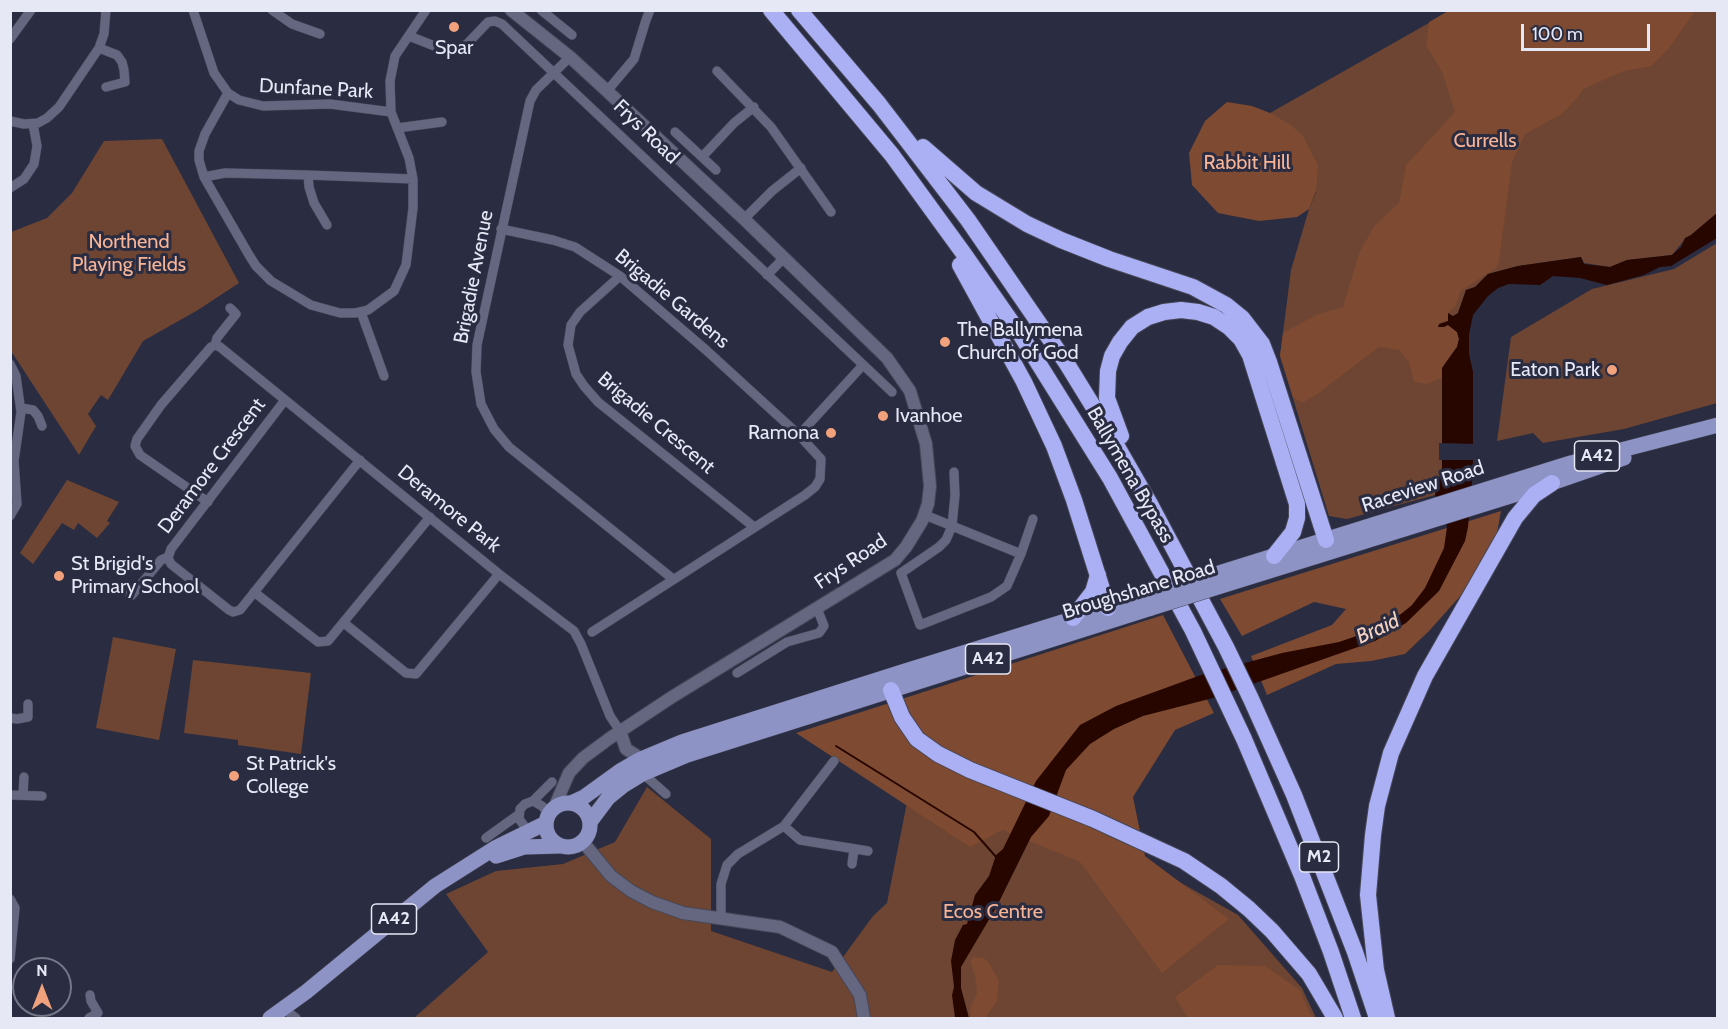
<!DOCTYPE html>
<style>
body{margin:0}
#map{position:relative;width:1728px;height:1029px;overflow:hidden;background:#2a2c41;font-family:Cabin,sans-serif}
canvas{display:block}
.frame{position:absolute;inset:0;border:12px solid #e6e8f6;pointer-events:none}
.north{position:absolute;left:12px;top:957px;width:60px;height:60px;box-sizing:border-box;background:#2a2c41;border:2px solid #757789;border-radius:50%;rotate:0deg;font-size:16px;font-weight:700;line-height:24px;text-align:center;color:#e6e8f6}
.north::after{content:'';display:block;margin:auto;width:21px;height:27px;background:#f1a17c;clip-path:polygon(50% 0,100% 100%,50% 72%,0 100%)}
.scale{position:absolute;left:1521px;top:24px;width:129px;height:27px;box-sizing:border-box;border:3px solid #e6e8f6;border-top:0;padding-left:8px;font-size:18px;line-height:21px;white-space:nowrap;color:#e6e8f6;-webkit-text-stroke:4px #2a2c41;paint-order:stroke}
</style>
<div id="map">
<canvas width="1728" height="1029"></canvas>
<div class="frame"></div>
<div class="north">N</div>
<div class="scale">100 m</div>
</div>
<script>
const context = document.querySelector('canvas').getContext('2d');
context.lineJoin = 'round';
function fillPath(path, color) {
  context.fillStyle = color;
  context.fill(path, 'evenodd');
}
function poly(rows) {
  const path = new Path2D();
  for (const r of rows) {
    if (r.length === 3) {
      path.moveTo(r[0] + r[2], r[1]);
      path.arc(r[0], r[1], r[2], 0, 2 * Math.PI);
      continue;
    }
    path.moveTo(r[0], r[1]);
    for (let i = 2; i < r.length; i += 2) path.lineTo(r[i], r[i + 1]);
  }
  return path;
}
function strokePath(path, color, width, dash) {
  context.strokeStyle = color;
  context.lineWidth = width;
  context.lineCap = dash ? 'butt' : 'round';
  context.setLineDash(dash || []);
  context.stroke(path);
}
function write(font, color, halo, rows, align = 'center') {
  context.font = font + ' Cabin,sans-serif';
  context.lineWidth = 6;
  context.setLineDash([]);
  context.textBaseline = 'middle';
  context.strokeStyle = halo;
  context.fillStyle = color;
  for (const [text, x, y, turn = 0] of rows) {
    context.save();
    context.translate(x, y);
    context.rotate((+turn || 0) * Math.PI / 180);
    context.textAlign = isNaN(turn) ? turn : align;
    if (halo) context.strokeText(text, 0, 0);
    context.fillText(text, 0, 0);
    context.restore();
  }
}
fillPath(poly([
 [1450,11,1717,11,1717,213,1691,235,1686,238,1672,255,1627,260,1610,267,1584,263,1581,257,1518,266,1488,274,1475,287,1466,290,1458,313,1444,327,1442,468,1435,495,1347,519,1329,516,1280,356,1291,270,1309,209,1316,192,1270,113],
 [162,139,239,283,198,310,143,341,108,400,101,395,88,414,96,426,79,455,11,351,11,232,47,218,72,193,104,141],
 [1717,243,1717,403,1624,429,1543,443,1533,433,1497,441,1511,337,1592,289,1674,269],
 [67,480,119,502,107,521,110,523,97,538,78,523,74,530,62,523,33,564,20,553],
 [113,637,176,649,159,740,96,728],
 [193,660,311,673,301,754,238,745,238,740,184,733],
 [917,752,1112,844,1238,915,1302,988,1316,1018,414,1018,488,952,446,894,496,871,563,864,615,842,647,787,711,839,711,931,832,972,873,916,887,903]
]), '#6d4532');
fillPath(poly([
 [1450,10,1695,11,1669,48,1651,66,1624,71,1583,89,1578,97,1562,114,1525,134,1512,162,1499,262,1496,268,1461,291,1455,307,1448,313,1448,321,1439,324,1438,326,1448,325,1457,332,1459,339,1457,347,1442,368,1442,378,1427,384,1414,382,1409,362,1399,350,1379,347,1316,395,1302,403,1293,397,1280,356,1283,333,1316,315,1343,307,1359,253,1375,225,1399,203,1406,165,1455,112,1442,72,1426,45,1429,22],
 [1227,102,1252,106,1270,113,1290,124,1303,136,1318,165,1316,191,1309,209,1297,217,1259,221,1218,213,1192,185,1189,153,1205,121],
 [1501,511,1497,533,1463,593,1429,631,1405,654,1371,661,1336,664,1267,695,1251,656,1332,625,1346,609,1314,602,1242,636,1220,599],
 [1163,615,1214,713,1175,730,1133,797,1145,856,1229,919,1162,973,1080,862,1003,830,970,847,796,733],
 [973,957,984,958,989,963,999,981,997,1001,985,1018,971,1018,970,1008,977,993,975,975,970,961],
 [1218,965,1265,966,1300,990,1312,1018,1188,1018,1175,997]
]), '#7e4a31');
fillPath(poly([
 [1717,213,1717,238,1671,266,1660,267,1644,275,1607,285,1580,278,1553,276,1540,285,1509,284,1498,288,1488,296,1473,315,1469,334,1469,354,1473,372,1473,471,1468,527,1465,541,1439,591,1406,623,1375,641,1213,698,1143,716,1114,729,1090,744,1066,770,1049,816,1031,837,997,906,961,967,961,988,969,1018,955,1018,952,995,954,987,951,961,955,940,963,925,967,924,975,895,989,876,996,855,1003,849,1036,781,1080,725,1116,706,1201,675,1282,653,1339,642,1371,631,1401,614,1412,605,1425,588,1444,548,1447,527,1444,513,1435,495,1442,468,1442,368,1457,347,1459,339,1457,332,1448,325,1444,327,1438,327,1439,324,1448,321,1448,313,1453,316,1458,313,1466,290,1475,287,1488,274,1518,266,1581,257,1584,264,1610,267,1627,260,1672,255,1681,247,1685,238,1691,235]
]), '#280600');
fillPath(poly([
 [1439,443,1476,444,1476,460,1439,460]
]), '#2a2c41');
strokePath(poly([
 [836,746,974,832,997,858]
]), '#280600', 2);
const minor = poly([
 [193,10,214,73,228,93,239,100,263,106,330,104,391,112],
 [272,10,292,24,320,34],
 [541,10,572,35],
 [409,36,442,49,454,51,467,44,488,22,495,21,502,24,892,392],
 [10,39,31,10],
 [99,48,117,55,122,62,124,70,125,82,106,87],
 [570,57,536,90,530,101,477,345,476,372,481,404,494,429,509,447,673,579],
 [717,71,771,127,831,212],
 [607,91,634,59,646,20,650,10],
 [228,93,205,134,199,151,199,160,204,177,249,255,256,266,271,281,311,305,340,313,355,313,368,310,394,291,406,265,413,208,413,179,409,158,391,112,390,81,395,56,426,10],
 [10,121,24,124,38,123,47,118,59,107,99,48,104,34,106,10],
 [397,128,442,122],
 [675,132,716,170],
 [702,157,734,123,754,107],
 [308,175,413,179],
 [204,177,225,173,308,175,309,187,314,203,327,225],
 [10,188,24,179,34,164,37,146,33,124],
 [744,219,772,191,801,168],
 [501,229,553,240,575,247,620,276,706,350,799,435,821,459,820,479,815,487,805,495,592,632],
 [767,275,784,258],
 [620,276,580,312,571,325,568,345,576,374,584,386,598,402,754,527],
 [361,312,384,376],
 [215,345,220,347,499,574,574,631,581,644,610,716,620,731],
 [215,345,217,338,236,314,230,308],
 [10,364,16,376,21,412,14,461,17,504,10,516],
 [285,400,171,549,168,558,171,564,229,610,233,612,240,610,360,460],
 [21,408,33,410,38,416,42,426],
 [799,435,863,365],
 [954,472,955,495,952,526,946,540,939,547,901,573,920,625,991,597,1007,586,1021,554],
 [208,502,140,455,135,446,137,439,161,405,211,347,215,345],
 [925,515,1021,554,1033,519],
 [123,588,132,595,161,560,168,557],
 [254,592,318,642,328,641,430,517],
 [344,623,406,673,416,674,499,574],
 [737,673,787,642,819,633,824,626,817,608],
 [10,718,17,719,28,717,28,704],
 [641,772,666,794],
 [10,795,42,796],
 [23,795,24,777],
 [533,801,552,782],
 [784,826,800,840,868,851],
 [529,832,519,819,520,809,525,804,533,801,542,806,549,814],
 [486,838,518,815],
 [852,864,854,849],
 [10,899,15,908,10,959],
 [721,918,721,884,727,865,738,854,784,826,834,761],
 [284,1009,296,1018],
 [89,1018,98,1013,91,1001,90,995]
]);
const tertiary = poly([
 [511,10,570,57,607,91,744,219,887,358,910,391,926,444,930,486,928,504,922,521,906,547,895,560,672,697,610,738,583,758,569,773,554,808],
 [620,731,626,749,642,759],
 [583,842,611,876,631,891,652,902,683,913,780,927,832,952,860,995,864,1018]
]);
const primary = poly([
 [1216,574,1571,463,1718,425],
 [1224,585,1552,483,1624,458],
 [568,825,22],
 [571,803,584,797,620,771,639,760,682,742,899,673,1143,597],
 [590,822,608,798,624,785,642,774,687,755,1151,608],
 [496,856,524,847,559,846],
 [270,1018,306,992,435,886,495,848,546,823]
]);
const motorway = poly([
 [771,10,892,155,964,254,1022,337,1110,478,1193,631,1244,739,1302,876,1331,952,1353,1018],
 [799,10,879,104,968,220,1067,364,1107,429,1150,504,1226,647,1251,699,1294,795,1355,952,1377,1018],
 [923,147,976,193,1027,224,1061,240,1109,259,1193,287,1226,305,1242,318,1262,344,1269,362,1326,540],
 [960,265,1024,382,1054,446,1074,500,1108,608],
 [1121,436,1107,398,1108,371,1112,356,1120,342,1132,327,1148,317,1164,312,1181,310,1198,312,1214,317,1229,327,1241,339,1250,355,1297,504,1297,518,1293,532,1274,556],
 [1073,618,1093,592,1098,575],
 [891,690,902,717,917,739,938,754,970,770,1093,819,1184,861,1221,886,1249,909,1272,931,1309,974,1335,1018],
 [1387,1018,1376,970,1368,895,1373,835,1377,806,1391,753,1425,676,1515,518,1534,495,1552,483]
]);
strokePath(minor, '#464759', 10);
strokePath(tertiary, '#464759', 14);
strokePath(primary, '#464759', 16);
strokePath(motorway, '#464759', 18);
strokePath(minor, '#64677f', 9);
strokePath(tertiary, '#64677f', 12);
strokePath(primary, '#8e93c5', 15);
strokePath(motorway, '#aab0f3', 16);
const primaryBridge = poly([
 [1143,597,1216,574],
 [1151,608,1224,585]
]);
strokePath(primaryBridge, '#464759', 16, []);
strokePath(primaryBridge, '#8e93c5', 15);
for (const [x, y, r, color] of [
 [454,27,6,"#f1a17c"],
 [945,342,6,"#f1a17c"],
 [1612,370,6,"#f1a17c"],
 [883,416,6,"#f1a17c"],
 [831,433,6,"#f1a17c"],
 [59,576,6,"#f1a17c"],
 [234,776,6,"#f1a17c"]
]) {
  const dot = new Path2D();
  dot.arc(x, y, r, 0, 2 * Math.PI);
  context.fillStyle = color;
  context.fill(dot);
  strokePath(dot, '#2a2c41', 2);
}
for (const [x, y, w] of [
 [1597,456,45],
 [988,659,45],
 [1319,857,39],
 [394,919,45]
]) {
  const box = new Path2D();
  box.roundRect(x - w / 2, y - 15, w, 30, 4.5);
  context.fillStyle = '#2a2c41';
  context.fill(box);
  strokePath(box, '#e6e8f6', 1.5);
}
write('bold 18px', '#e6e8f6', null, [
 ["A42",1597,456],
 ["A42",988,659],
 ["M2",1319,857],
 ["A42",394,919]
]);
write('20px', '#e6e8f6', '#2a2c41', [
 ["Spar",454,48,"center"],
 ["The Ballymena",957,330],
 ["Church of God",957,353],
 ["Eaton Park",1600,370,"right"],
 ["Ivanhoe",895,416],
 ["Ramona",819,433,"right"],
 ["St Brigid's",71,564],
 ["Primary School",71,587],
 ["St Patrick's",246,764],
 ["College",246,787]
], 'left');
write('20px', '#e6e8f6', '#2a2c41', [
 ["Dunfane Park",316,89,3],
 ["Frys Road",646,132,44],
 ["Brigadie Avenue",474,277,-79],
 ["Brigadie Gardens",672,299,40],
 ["Brigadie Crescent",656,423,40],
 ["Deramore Crescent",212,466,-53],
 ["Ballymena Bypass",1130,475,60],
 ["Raceview Road",1423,487,-18],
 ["Deramore Park",449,509,39],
 ["Frys Road",851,562,-34],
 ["Broughshane Road",1139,590,-17]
]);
write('20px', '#f7b496', '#2a2c41', [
 ["Currells",1485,141],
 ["Rabbit Hill",1247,163],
 ["Northend",129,242],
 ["Playing Fields",129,265],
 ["Ecos Centre",993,912]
]);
write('italic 21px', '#f5d3c3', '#2a2c41', [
 ["Braid",1378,629,-25]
]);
</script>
